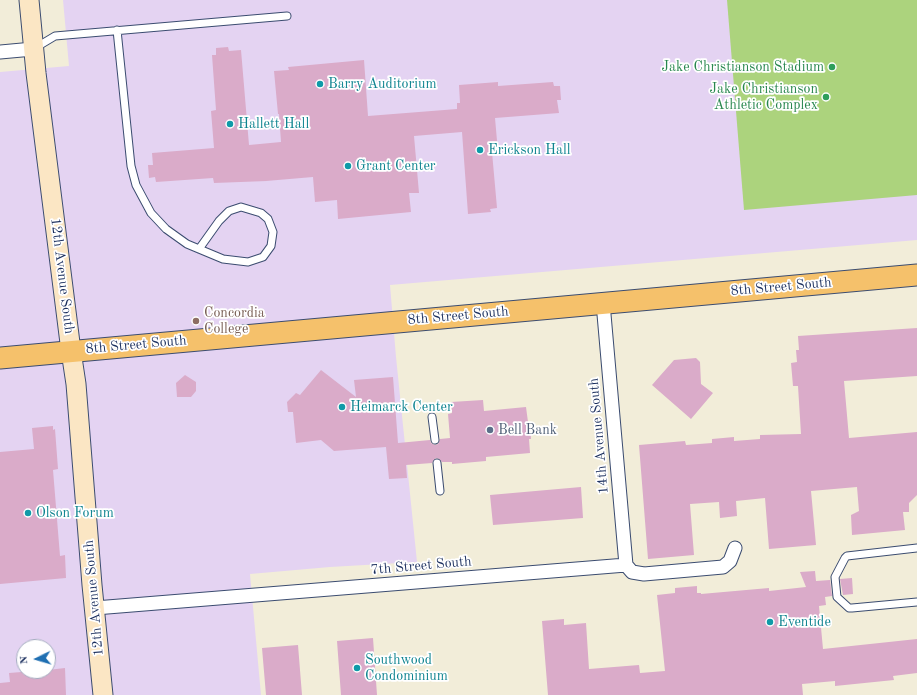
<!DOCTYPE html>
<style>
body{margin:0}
#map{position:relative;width:917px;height:695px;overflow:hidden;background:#f2edd9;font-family:"Old Standard TT",serif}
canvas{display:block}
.north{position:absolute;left:16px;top:639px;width:40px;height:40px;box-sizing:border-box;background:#fff;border:1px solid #a4acbf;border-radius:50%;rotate:265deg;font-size:11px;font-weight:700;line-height:16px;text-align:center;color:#1b2f5e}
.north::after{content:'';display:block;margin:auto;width:14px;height:18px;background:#1f6fb2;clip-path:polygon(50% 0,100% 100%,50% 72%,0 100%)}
</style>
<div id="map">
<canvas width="917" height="695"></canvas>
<div class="north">N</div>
</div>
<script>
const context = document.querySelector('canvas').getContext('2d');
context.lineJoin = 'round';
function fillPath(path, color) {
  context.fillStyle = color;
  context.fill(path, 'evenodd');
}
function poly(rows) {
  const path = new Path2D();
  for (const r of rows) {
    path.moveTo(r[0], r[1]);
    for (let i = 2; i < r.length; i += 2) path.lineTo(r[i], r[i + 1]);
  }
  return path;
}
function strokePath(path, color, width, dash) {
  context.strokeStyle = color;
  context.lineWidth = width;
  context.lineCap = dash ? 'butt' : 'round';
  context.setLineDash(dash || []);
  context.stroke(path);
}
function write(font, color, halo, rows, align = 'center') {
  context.font = font + ' "Old Standard TT",serif';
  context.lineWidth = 3.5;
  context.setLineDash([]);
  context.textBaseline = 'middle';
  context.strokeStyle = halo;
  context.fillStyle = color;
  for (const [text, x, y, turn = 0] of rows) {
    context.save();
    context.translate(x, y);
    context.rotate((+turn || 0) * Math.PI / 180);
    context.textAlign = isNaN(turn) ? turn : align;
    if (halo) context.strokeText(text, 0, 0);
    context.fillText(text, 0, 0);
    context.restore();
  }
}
fillPath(poly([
 [63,0,917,0,917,240,390,285,396,357,417,562,330,567,250,574,261,695,0,695,0,72,69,66],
 [24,647,48,647,48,671,24,671]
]), '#e4d3f2');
fillPath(poly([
 [727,0,917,0,917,195,744,210]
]), '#acd37d');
fillPath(poly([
 [228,47,229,51,241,50,249,145,281,142,279,114,278,114,274,71,289,70,288,67,364,60,368,116,457,109,457,103,460,103,459,85,498,82,498,86,553,82,554,86,560,86,561,100,557,100,559,113,495,118,498,152,492,152,497,208,490,209,491,212,468,214,462,132,414,136,419,193,409,193,411,212,338,219,337,200,315,202,313,177,266,181,267,181,214,183,213,178,156,182,155,177,149,178,148,165,153,165,152,153,214,148,211,111,216,110,212,55,216,55,216,48],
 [917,328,917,376,844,381,849,438,917,432,917,495,909,503,909,512,903,512,905,530,852,535,851,515,859,511,857,487,811,491,816,545,769,549,765,498,736,501,737,516,720,518,719,502,690,504,694,555,648,559,639,445,685,441,686,445,712,443,712,439,734,437,734,441,760,439,760,435,801,434,798,386,793,386,791,363,797,362,796,350,799,350,798,336],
 [696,358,700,362,701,384,713,393,691,419,652,385,674,360],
 [321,370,356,397,354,380,393,377,398,443,430,440,431,443,435,445,438,444,440,439,450,438,448,414,452,413,451,402,483,400,484,411,526,407,528,422,530,422,531,439,529,439,530,453,486,457,486,461,452,464,452,462,442,462,439,459,436,458,433,461,432,463,406,465,407,478,389,479,386,447,334,451,321,440,296,443,293,412,288,412,287,402,296,393,300,395],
 [185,375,196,382,196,391,191,397,177,397,176,383],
 [53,426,53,430,55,429,58,469,53,470,60,556,65,555,66,578,0,584,0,452,34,449,32,428],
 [581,487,583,518,493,525,490,495],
 [815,571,816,581,830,580,832,596,825,597,826,605,819,606,823,649,917,639,917,673,893,676,894,680,835,686,835,681,802,684,803,695,548,695,542,621,564,619,564,625,586,623,589,669,639,665,640,673,665,671,657,595,675,593,675,588,697,586,697,593,701,593,701,594,769,588,769,591,806,587,800,572],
 [852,578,853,594,843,595,840,579],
 [373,638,377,695,341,695,337,641],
 [298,645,302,695,266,695,262,648],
 [65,668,66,695,0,695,0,683,10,682,9,673,34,671,48,671,48,670]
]), '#daabc9');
const lane = poly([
 [117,30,131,166,136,185,151,213,166,229,187,244,223,259,248,262,263,257,271,246,273,232,268,219,261,213,241,207,229,211,219,221,199,249],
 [35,48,55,36,287,16],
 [432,417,435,440],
 [437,463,440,491],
 [917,548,847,556,845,558,835,577,837,597,849,608,852,608,917,602]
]);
const street = poly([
 [0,52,33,49],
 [603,303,626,565],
 [626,565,632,572,644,574,723,567,730,561,735,548],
 [95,608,626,565]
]);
const secondary = poly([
 [29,0,36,73,71,351,76,384,92,585,103,695]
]);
const primary = poly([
 [0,358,917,275]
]);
strokePath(lane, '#3b4c70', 9);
strokePath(street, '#3b4c70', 15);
strokePath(secondary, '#3b4c70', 21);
strokePath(primary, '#3b4c70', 23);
strokePath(lane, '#fff', 7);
strokePath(street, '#fff', 13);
strokePath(secondary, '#fbe6c4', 19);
strokePath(primary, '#f5c16b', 21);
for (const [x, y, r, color] of [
 [832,67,4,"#2e9e5b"],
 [320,84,4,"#0f9aa8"],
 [826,97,4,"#2e9e5b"],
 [230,124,4,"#0f9aa8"],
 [480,150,4,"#0f9aa8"],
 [348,166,4,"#0f9aa8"],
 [196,321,4,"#8d6e63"],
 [342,407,4,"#0f9aa8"],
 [490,430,4,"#5c6f8a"],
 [28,513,4,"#0f9aa8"],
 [770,622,4,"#0f9aa8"],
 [357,668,4,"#0f9aa8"]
]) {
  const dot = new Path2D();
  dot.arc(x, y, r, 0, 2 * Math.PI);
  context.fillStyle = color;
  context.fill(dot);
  strokePath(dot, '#fff', 1.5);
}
write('14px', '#27864d', '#fff', [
 ["Jake Christianson Stadium",824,67],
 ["Jake Christianson",818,89],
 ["Athletic Complex",818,105]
], 'right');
write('14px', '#0d838f', '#fff', [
 ["Barry Auditorium",328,84],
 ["Hallett Hall",238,124],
 ["Erickson Hall",488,150],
 ["Grant Center",356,166],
 ["Heimarck Center",350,407],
 ["Olson Forum",36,513],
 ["Eventide",778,622],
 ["Southwood",365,660],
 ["Condominium",365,676]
], 'left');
write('14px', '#1b2f5e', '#fff', [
 ["12th Avenue South",62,276,83],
 ["8th Street South",781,287,-5],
 ["8th Street South",458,316,-5],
 ["8th Street South",136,345,-5],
 ["14th Avenue South",599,436,-95],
 ["7th Street South",421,566,-5],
 ["12th Avenue South",94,598,-95]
]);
write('14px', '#785e54', '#fff', [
 ["Concordia",204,313],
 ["College",204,329]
], 'left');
write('14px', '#4e5e75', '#fff', [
 ["Bell Bank",498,430]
], 'left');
</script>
